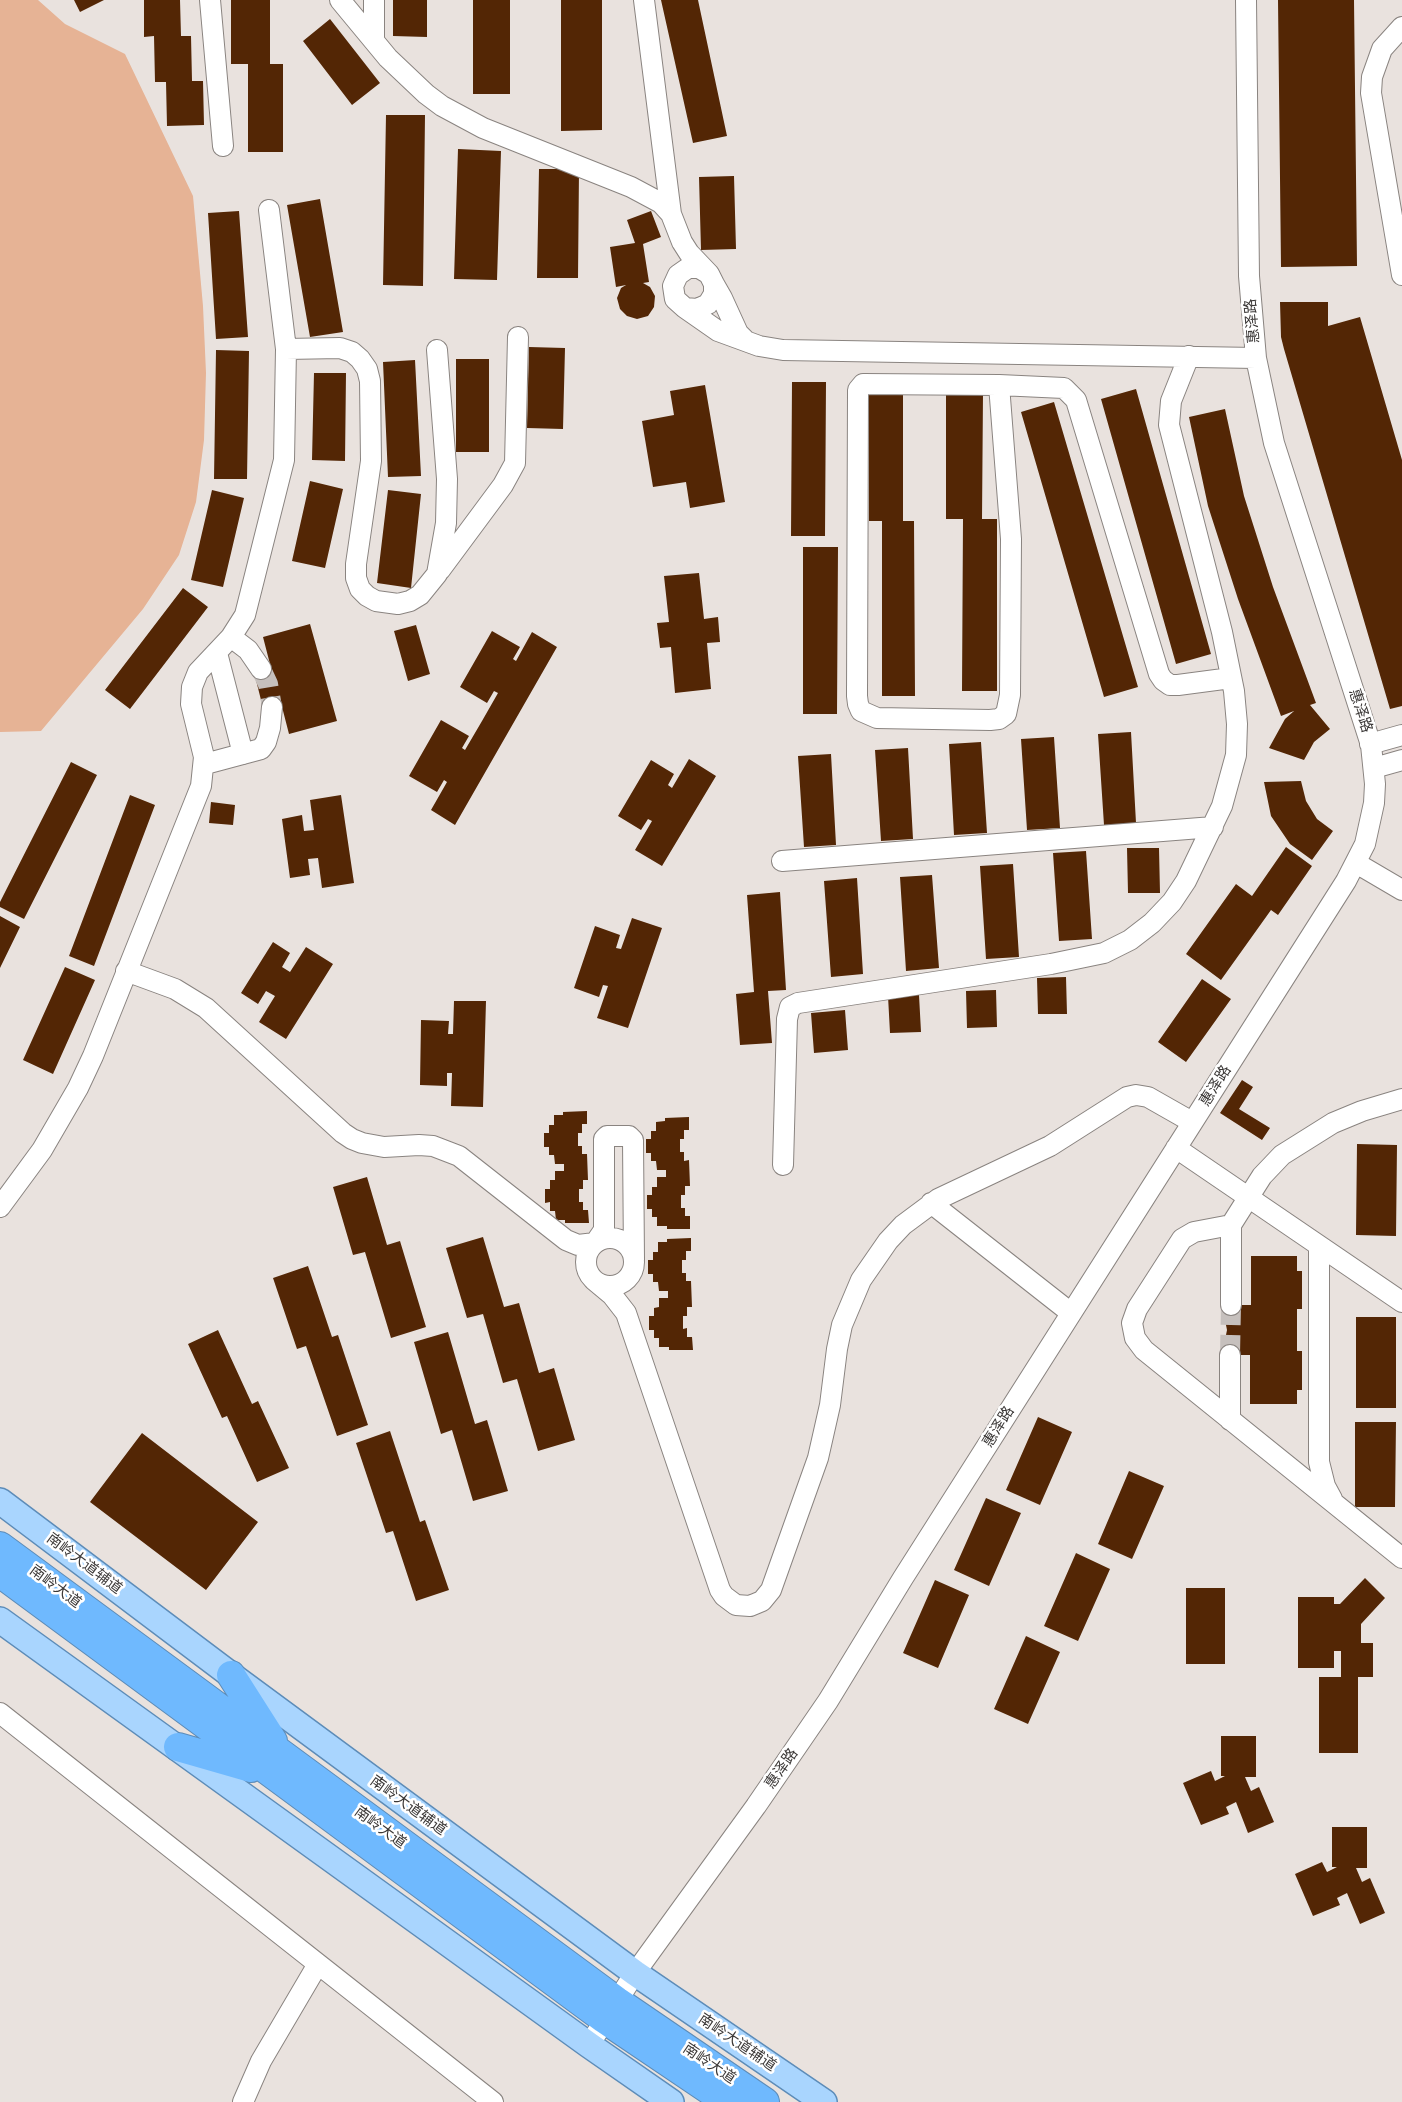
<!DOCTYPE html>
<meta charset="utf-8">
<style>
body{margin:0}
canvas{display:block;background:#e9e2de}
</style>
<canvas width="1402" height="2102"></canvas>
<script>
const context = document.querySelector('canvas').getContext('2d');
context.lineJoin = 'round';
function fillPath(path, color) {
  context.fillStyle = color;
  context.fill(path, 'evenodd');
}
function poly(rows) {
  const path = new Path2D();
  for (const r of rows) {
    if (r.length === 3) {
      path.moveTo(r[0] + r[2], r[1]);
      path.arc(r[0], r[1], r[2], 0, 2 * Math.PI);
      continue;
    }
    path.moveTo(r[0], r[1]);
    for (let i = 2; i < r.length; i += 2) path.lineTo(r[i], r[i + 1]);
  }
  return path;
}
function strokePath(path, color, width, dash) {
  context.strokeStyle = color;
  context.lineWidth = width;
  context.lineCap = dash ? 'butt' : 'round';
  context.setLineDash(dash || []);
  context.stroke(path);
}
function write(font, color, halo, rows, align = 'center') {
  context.font = font + ' "DejaVu Sans","Noto Sans SC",sans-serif';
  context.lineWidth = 5;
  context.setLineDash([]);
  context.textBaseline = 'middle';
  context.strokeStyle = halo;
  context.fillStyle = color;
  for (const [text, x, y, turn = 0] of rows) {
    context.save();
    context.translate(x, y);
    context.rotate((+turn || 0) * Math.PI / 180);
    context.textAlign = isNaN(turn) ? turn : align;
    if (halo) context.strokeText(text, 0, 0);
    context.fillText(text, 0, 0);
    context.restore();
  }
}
fillPath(poly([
 [0,0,38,0,65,24,125,54,193,196,203,306,206,373,204,440,196,502,179,555,143,609,41,731,0,732]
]), '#e6b395');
fillPath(poly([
 [74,0,104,0,80,12],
 [144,0,180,0,181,36,191,36,192,81,203,81,204,125,167,126,166,82,155,82,154,36,144,37],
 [231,0,270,0,270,64,283,64,283,152,248,152,248,64,231,64],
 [393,0,427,0,427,37,393,36],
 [473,0,510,0,510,94,473,94],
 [561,0,602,0,602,130,561,131],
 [661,0,698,0,727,136,693,143],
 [1278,0,1354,0,1357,266,1281,267],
 [330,19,380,83,352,105,303,41],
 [386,115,425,115,423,286,383,285],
 [458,149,501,151,497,280,454,279],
 [539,169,579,169,578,278,537,278],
 [734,176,736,249,701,250,699,177],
 [320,199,343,332,310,337,287,205],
 [239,211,248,337,216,339,208,213],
 [651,211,661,237,643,244,649,282,643,283,650,287,655,296,654,307,648,316,637,319,627,316,620,309,617,298,621,288,626,285,616,287,610,247,635,243,627,220],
 [1280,302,1328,302,1328,326,1360,317,1402,460,1402,706,1390,709,1284,349,1281,337],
 [529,347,565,348,563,429,527,428],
 [216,350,249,351,247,479,214,479],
 [456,359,489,359,489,452,456,452],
 [415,360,421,476,388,477,383,362],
 [314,373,346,373,345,461,312,460],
 [792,382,826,382,825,536,791,536],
 [705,385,725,502,690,508,686,482,653,487,642,421,674,415,670,391],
 [1136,389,1211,654,1176,664,1101,399],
 [869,391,903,391,903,521,914,521,915,696,882,696,882,521,869,521],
 [946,393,983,393,982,519,997,519,997,691,962,691,963,519,946,519],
 [1054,402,1138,687,1104,697,1021,412],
 [1225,409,1244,496,1273,587,1316,703,1310,705,1330,729,1314,742,1304,760,1269,748,1285,719,1294,711,1281,716,1238,599,1208,506,1189,417],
 [310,481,343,489,325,568,292,561],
 [212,490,244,498,223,587,191,580],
 [388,490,421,494,411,588,377,583],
 [803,547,838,547,837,714,803,714],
 [699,573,704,619,718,617,720,642,707,643,711,689,675,693,671,647,660,648,657,623,669,622,664,576],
 [183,588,208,607,130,709,105,690],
 [310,624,337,721,289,734,281,703,263,708,254,672,271,668,263,637],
 [416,625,430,674,408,681,394,631],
 [492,631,520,647,513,659,516,661,532,632,557,647,455,825,431,810,447,782,444,780,437,792,409,776,441,720,469,736,462,748,465,750,482,721,498,693,494,691,487,703,460,687],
 [1131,732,1136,823,1104,825,1098,734],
 [1054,737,1060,828,1027,830,1021,739],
 [981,742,987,833,954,835,949,744],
 [908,748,913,839,881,841,875,750],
 [831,754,836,845,804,847,798,756],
 [689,759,716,776,662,866,635,850,652,821,648,819,641,830,618,816,651,760,674,774,668,785,672,788],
 [71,762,97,775,24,919,0,907,0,902],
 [1301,781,1306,801,1317,819,1333,831,1312,860,1290,844,1271,816,1264,782],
 [130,795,155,805,94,966,69,956],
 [341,795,354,883,322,888,318,858,308,859,310,875,290,878,282,819,302,815,304,831,314,830,310,800],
 [211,802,235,805,233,825,209,823],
 [1286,847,1312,866,1278,915,1271,910,1221,980,1186,954,1236,884,1252,896],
 [1127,848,1159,848,1160,893,1128,893],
 [1086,851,1092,939,1059,941,1053,853],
 [1013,864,1019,957,986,959,980,866],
 [932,875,939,968,906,971,900,877],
 [857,878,863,974,831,977,824,881],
 [780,892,786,990,768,991,772,1043,740,1045,736,994,754,992,747,895],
 [0,916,20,927,0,968],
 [632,918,662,928,628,1028,597,1018,608,986,603,985,599,997,574,988,595,926,620,935,616,948,621,949],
 [273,942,290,953,282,967,290,972,306,947,333,964,286,1039,259,1022,275,996,266,991,258,1004,241,993],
 [65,967,95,980,53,1074,23,1060],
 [1066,977,1067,1014,1038,1014,1037,978],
 [1202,979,1231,999,1186,1062,1158,1042],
 [996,990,997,1027,967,1028,966,991],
 [919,995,921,1032,890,1033,888,996],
 [454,1001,486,1001,483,1107,451,1106,452,1073,447,1073,447,1086,420,1085,421,1020,449,1021,448,1034,453,1034],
 [845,1010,848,1050,814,1053,811,1013],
 [1242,1080,1253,1087,1239,1109,1270,1128,1262,1140,1220,1113],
 [587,1111,587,1124,582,1124,582,1133,578,1133,578,1146,582,1146,582,1154,587,1154,588,1180,583,1180,583,1189,579,1189,579,1202,583,1202,583,1210,588,1210,589,1223,565,1223,565,1220,556,1220,555,1211,550,1211,550,1202,545,1203,545,1189,550,1189,550,1180,555,1180,555,1171,564,1171,564,1164,555,1164,554,1155,549,1155,549,1147,544,1147,544,1133,549,1133,549,1125,554,1125,554,1115,563,1115,563,1112],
 [689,1117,689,1130,684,1130,684,1139,680,1139,680,1152,684,1152,684,1161,689,1160,690,1186,685,1186,685,1195,681,1195,681,1208,685,1208,685,1216,690,1216,690,1229,667,1229,667,1226,657,1226,657,1217,652,1217,652,1209,647,1209,647,1195,652,1195,652,1187,657,1187,657,1177,666,1177,666,1170,657,1170,656,1161,651,1161,651,1153,646,1153,646,1139,651,1139,651,1131,656,1131,656,1122,665,1121,665,1118],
 [1357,1144,1397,1145,1396,1236,1356,1235],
 [367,1177,387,1245,400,1241,426,1327,391,1338,365,1252,353,1255,333,1187],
 [483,1237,504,1307,519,1303,539,1373,554,1368,575,1440,538,1451,517,1379,503,1383,483,1314,467,1318,446,1248],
 [691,1238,691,1251,686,1251,686,1260,682,1260,682,1273,686,1273,686,1281,691,1281,692,1307,687,1307,687,1316,683,1316,683,1329,687,1328,687,1337,692,1337,693,1350,669,1350,669,1347,659,1347,659,1338,654,1338,654,1330,649,1330,649,1316,654,1316,654,1308,659,1307,659,1298,668,1298,668,1291,659,1291,658,1282,653,1282,653,1274,648,1274,648,1260,653,1260,653,1252,658,1252,658,1242,667,1242,667,1239],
 [1251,1256,1297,1256,1297,1271,1302,1271,1302,1309,1297,1309,1297,1351,1302,1351,1302,1390,1297,1390,1297,1404,1250,1404,1250,1355,1222,1355,1227,1330,1222,1305,1251,1305],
 [308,1266,332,1337,338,1335,368,1425,337,1436,306,1346,297,1349,273,1278],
 [1356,1317,1396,1317,1396,1408,1356,1408],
 [218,1330,252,1404,258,1401,289,1468,257,1482,227,1416,222,1418,188,1344],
 [448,1332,475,1424,487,1420,508,1491,473,1501,452,1430,441,1434,414,1342],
 [1038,1417,1072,1432,1040,1505,1006,1490],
 [1355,1422,1396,1422,1395,1507,1355,1507],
 [390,1431,420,1522,425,1520,449,1590,416,1601,393,1531,386,1533,356,1443],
 [142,1433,258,1522,206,1590,90,1502],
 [1129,1471,1164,1486,1132,1559,1098,1544],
 [986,1498,1021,1513,989,1586,954,1570],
 [1076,1553,1110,1569,1078,1641,1044,1626],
 [1365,1578,1385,1598,1361,1624,1361,1643,1373,1643,1373,1677,1358,1677,1358,1753,1319,1753,1319,1677,1341,1677,1341,1651,1334,1651,1334,1668,1298,1668,1298,1597,1334,1597,1334,1604,1340,1604],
 [935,1580,969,1595,938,1668,903,1653],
 [1186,1588,1225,1588,1225,1664,1186,1664],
 [1026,1636,1060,1652,1028,1724,994,1709],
 [1221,1736,1256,1736,1256,1777,1245,1777,1251,1791,1259,1787,1274,1822,1248,1833,1236,1802,1226,1807,1229,1814,1201,1825,1183,1783,1211,1771,1215,1781,1225,1776,1221,1776],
 [1332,1827,1367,1827,1367,1868,1356,1868,1362,1882,1370,1878,1385,1913,1360,1924,1347,1893,1337,1898,1340,1905,1313,1916,1295,1874,1322,1862,1327,1872,1337,1867,1332,1867]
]), '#532605');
strokePath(poly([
 [261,669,268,684,272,707],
 [1230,1355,1231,1305]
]), '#c6c0bd', 20, [20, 10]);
const minor = poly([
 [210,0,223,146],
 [340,0,388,58,426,94,442,106,483,128,631,187,661,203,671,214,682,242,689,253,709,274],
 [644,0,671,214],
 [1402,27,1382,49,1372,77,1371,93,1402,275],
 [374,41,374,0],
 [714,284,714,294,708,304,697,309,685,308,675,299,673,286,678,275,688,268,699,268,709,274,714,284,722,298,738,333,746,341],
 [685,308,718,331,759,346,783,350,1256,358],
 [286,349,340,348,352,352,360,359,367,369,370,381,371,461,356,564,356,578,360,589,367,596,376,601,398,604,410,601,420,595,437,574,446,523,447,479,437,350],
 [999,385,863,384,858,390,857,696,858,704,861,711,877,718,990,720,999,719,1006,714,1010,695,1011,539,999,385,1064,388,1076,400,1159,674,1163,680,1170,685,1178,685,1231,678],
 [440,570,503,485,515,463,518,337],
 [231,637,248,650,261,669],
 [217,653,243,754],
 [1370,744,1402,735],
 [205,764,261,749,266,742,270,728,272,707],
 [1374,768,1402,760],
 [782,861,1213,827],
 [1356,863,1402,890],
 [126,971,175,989,206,1008,343,1133,352,1139,362,1143,384,1147,419,1145,433,1146,459,1156,566,1240,578,1245,595,1243,604,1230,604,1139,607,1136,629,1136,633,1140,634,1260],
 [1402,1099,1362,1111,1333,1123,1282,1155,1262,1176,1231,1225,1194,1232,1182,1239,1137,1309,1132,1323,1135,1338,1144,1350,1402,1558],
 [1176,1148,1402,1302],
 [783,1165,787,1019,790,1007,798,1003,1051,964,1104,953,1130,940,1152,923,1172,902,1186,881,1222,806,1236,755,1237,724,1234,691,1222,632,1169,425,1171,401,1189,356],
 [931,1203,1071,1313],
 [0,1207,42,1150,78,1088,93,1056,201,786,204,757,191,704,192,687,198,672,231,637,245,615,284,460,286,349,269,210],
 [610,1262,24],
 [1319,1246,1319,1462,1325,1486,1332,1499],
 [594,1280,612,1295,626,1313,720,1590,724,1596,736,1605,750,1606,762,1601,771,1590,818,1458,830,1405,837,1349,842,1325,861,1280,888,1241,903,1225,938,1199,1050,1146,1127,1097,1136,1095,1148,1097,1192,1122],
 [1231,1305,1231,1225],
 [1230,1355,1230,1420],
 [0,1713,493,2102],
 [589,2045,635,1973,756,1806,828,1701,903,1578,1346,881,1365,844,1374,803,1375,784,1371,745,1274,443,1256,358,1249,276,1246,0],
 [243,2102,261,2061,318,1964]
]);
const major = poly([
 [0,1501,231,1675,635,1973,824,2102],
 [0,1620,589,2045,671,2102]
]);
const highway = poly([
 [0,1546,617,2001,765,2102],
 [0,1573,604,2019,727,2102],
 [231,1675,273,1741],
 [178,1747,251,1768]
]);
strokePath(minor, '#8a8480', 22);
strokePath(major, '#5d8cb8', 28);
strokePath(highway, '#5d8cb8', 30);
strokePath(minor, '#fff', 20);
strokePath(major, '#a9d5fe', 25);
strokePath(highway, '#6fb9fe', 28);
write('15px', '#3b3837', '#fff', [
 ["惠泽路",1253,321,-95],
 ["惠泽路",1360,711,72],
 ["惠泽路",1216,1086,-58],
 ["惠泽路",999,1427,-58],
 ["南岭大道辅道",84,1564,37],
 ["南岭大道",55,1587,37],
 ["惠泽路",782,1769,-55],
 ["南岭大道辅道",408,1806,36],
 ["南岭大道",380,1828,36],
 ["南岭大道辅道",737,2043,34],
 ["南岭大道",709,2064,34]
]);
</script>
